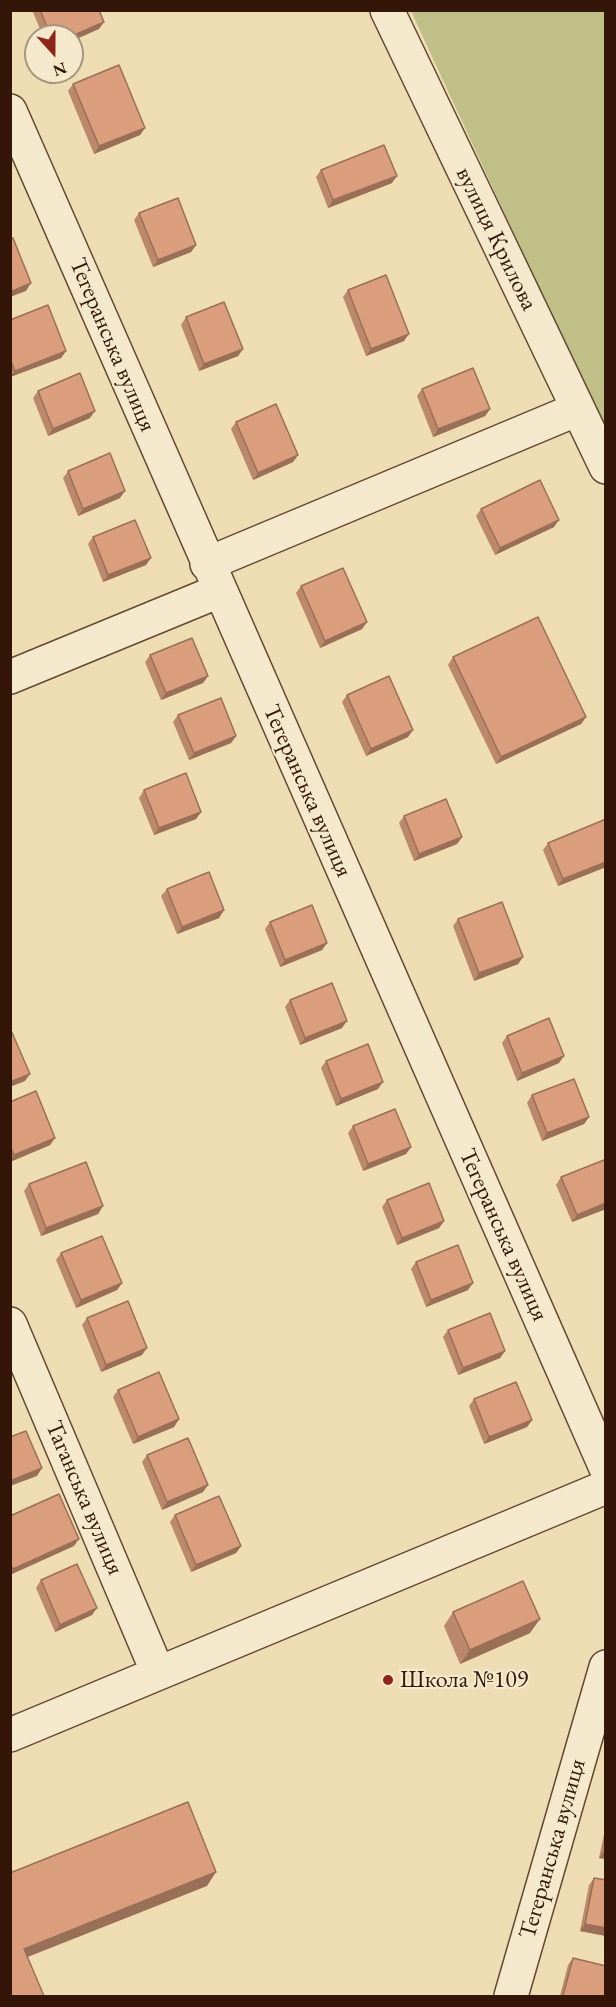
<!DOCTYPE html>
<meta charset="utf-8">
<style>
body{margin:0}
#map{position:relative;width:616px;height:2007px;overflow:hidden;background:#eeddb2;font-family:"EB Garamond",serif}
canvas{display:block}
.frame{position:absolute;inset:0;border:12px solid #331607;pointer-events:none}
.north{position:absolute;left:24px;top:24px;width:60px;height:60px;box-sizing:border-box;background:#f4e9cd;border:2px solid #a7957e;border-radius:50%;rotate:159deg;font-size:16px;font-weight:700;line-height:24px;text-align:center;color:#331607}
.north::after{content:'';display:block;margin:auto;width:21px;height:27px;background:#8f2418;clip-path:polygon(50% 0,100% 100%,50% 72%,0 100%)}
</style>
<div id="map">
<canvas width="616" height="2007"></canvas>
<div class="frame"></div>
<div class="north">N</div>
</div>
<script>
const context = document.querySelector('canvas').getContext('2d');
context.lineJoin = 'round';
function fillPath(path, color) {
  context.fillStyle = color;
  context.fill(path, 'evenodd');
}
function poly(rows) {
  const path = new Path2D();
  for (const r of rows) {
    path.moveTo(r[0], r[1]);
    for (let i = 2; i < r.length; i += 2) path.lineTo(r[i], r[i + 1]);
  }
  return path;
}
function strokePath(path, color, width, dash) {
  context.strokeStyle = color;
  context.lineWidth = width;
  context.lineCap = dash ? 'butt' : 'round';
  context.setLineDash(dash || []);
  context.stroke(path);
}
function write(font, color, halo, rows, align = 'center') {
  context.font = font + ' "EB Garamond",serif';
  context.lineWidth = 4.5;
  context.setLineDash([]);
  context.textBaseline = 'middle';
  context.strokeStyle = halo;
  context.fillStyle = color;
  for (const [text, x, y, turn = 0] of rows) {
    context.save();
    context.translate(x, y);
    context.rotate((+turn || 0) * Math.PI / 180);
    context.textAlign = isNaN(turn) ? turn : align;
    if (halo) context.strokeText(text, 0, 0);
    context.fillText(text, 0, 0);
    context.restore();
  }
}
fillPath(poly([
 [411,11,605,11,605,430,596,411]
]), '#c0bf87');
const street = poly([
 [387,10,606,467],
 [10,111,606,1468],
 [207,564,578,409],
 [10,677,219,591],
 [10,1324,158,1673],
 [10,1735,606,1487],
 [511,1996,606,1667]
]);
strokePath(street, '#624832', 36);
strokePath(street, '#f4e9cd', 33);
fillPath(poly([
 [32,10,99,10,99,29,72,36,43,36],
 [73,84,145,128,140,135,94,154,68,91],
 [321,170,392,183,328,208,316,177],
 [139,213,196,245,191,252,153,267,134,220],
 [348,290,404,341,366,356,343,297],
 [186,317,243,349,238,356,199,371,181,325],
 [10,320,66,351,61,358,10,377],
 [422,389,490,409,485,416,433,437,417,396],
 [38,391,90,418,48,436,33,398],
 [236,422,298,455,293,462,253,480,231,429],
 [68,471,120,498,78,516,63,478],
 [481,509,554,527,495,555,476,516],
 [93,537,146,565,103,582,88,544],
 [301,586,367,622,362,629,320,648,296,593],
 [150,655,208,676,203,683,161,700,145,662],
 [453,657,586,717,581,724,496,764,448,665],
 [347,695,408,737,366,756,342,702],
 [178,715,236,736,231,743,189,760,173,722],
 [144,790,201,812,196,819,154,835,139,798],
 [404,816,462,837,457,844,414,861,399,823],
 [548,843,606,867,558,886,543,850],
 [167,889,224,910,219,918,177,934,161,896],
 [458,919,523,957,518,964,474,981,453,926],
 [270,922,327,943,322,950,280,967,265,929],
 [290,1000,342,1028,300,1045,285,1007],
 [507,1036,559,1063,517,1081,502,1043],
 [326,1061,378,1089,336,1106,321,1068],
 [532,1095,589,1117,584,1124,542,1141,527,1103],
 [10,1102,55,1138,50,1145,10,1162],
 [353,1126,411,1147,406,1154,363,1171,348,1133],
 [606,1165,606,1209,572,1222,556,1185,561,1177],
 [29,1184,103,1206,98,1214,41,1236,24,1191],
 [387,1200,444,1221,439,1228,397,1245,382,1207],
 [61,1253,122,1283,117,1290,76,1308,56,1260],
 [416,1262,468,1290,426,1307,411,1269],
 [87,1318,142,1355,101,1372,82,1325],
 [448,1330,505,1351,500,1358,458,1375,443,1337],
 [118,1390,179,1419,174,1427,133,1444,113,1397],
 [474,1399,532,1420,527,1427,484,1444,469,1406],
 [147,1455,203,1492,162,1510,142,1462],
 [175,1515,241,1546,236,1553,191,1572,170,1522],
 [41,1580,92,1615,55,1632,36,1588],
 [453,1612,530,1633,460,1664,444,1626],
 [606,1825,606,1859,599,1858],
 [594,1878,606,1936,580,1931,589,1885],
 [573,1958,606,1996,560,1996,568,1965]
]), '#bb886b');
fillPath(poly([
 [104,22,99,29,72,41,72,36],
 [145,128,140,135,94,154,99,146],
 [397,176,392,183,328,208,333,200],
 [196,245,191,252,153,267,158,260],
 [31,283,26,291,10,297,10,292],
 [409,334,404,341,366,356,371,349],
 [243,349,238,356,199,371,204,364],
 [66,351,61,358,10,377,15,371],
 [490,409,485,416,433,437,438,429],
 [95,411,90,418,48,436,53,429],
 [298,455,293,462,253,480,258,473],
 [125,491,120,498,78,516,83,509],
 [559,520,554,527,495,555,500,548],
 [151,558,146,565,103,582,108,575],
 [367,622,362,629,320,648,325,641],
 [208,676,203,683,161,700,166,693],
 [586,717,581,724,496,764,501,757],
 [413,730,408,737,366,756,371,749],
 [236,736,231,743,189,760,194,753],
 [201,812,196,819,154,835,159,828],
 [462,837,457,844,414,861,419,854],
 [606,862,606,867,558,886,563,879],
 [224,910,219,918,177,934,182,927],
 [327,943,322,950,280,967,285,960],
 [523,957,518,964,474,981,479,973],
 [347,1021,342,1028,300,1045,305,1038],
 [564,1056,559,1063,517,1081,522,1073],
 [30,1074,25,1081,10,1087,10,1082],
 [383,1082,378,1089,336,1106,341,1099],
 [589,1117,584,1124,542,1141,547,1133],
 [55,1138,50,1145,10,1162,14,1155],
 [411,1147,406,1154,363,1171,368,1164],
 [606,1203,606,1209,572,1222,577,1215],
 [103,1206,98,1214,41,1236,46,1228],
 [444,1221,439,1228,397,1245,402,1238],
 [122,1283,117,1290,76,1308,81,1300],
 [473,1283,468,1290,426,1307,431,1300],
 [147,1348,142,1355,101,1372,106,1365],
 [505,1351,500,1358,458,1375,463,1368],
 [179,1419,174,1427,133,1444,138,1437],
 [532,1420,527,1427,484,1444,489,1437],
 [42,1468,37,1476,10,1486,10,1481],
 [208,1485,203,1492,162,1510,167,1502],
 [79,1539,74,1546,10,1575,10,1572,13,1569],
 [241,1546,236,1553,191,1572,196,1565],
 [97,1608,92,1615,55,1632,60,1625],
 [540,1619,530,1633,460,1664,470,1650],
 [604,1851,606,1851,606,1859,599,1858],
 [216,1872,207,1886,15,1962,24,1949],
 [585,1924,606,1928,606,1936,580,1931]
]), '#996f57');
const building = poly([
 [40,10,99,10,104,22,72,36,51,36,40,10],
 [119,65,145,128,99,146,73,84,119,65],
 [384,145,397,176,333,200,321,170,384,145],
 [178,198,196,245,158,260,139,213,178,198],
 [13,238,31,283,10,292,10,239,13,238],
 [386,275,409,334,371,349,348,290,386,275],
 [224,302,243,349,204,364,186,317,224,302],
 [48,305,66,351,15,371,10,359,10,320,48,305],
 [473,368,490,409,438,429,422,389,473,368],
 [80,373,95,411,53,429,38,391,80,373],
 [276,404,298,455,258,473,236,422,276,404],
 [110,453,125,491,83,509,68,471,110,453],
 [540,480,559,520,500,548,481,509,540,480],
 [135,520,151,558,108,575,93,537,135,520],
 [343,568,367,622,325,641,301,586,343,568],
 [538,617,586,717,501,757,453,657,538,617],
 [192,638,208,676,166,693,150,655,192,638],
 [389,676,413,730,371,749,347,695,389,676],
 [221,698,236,736,194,753,178,715,221,698],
 [186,773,201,812,159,828,144,790,186,773],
 [446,799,462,837,419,854,404,816,446,799],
 [606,819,606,862,563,879,548,843,606,819],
 [209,872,224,910,182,927,167,889,209,872],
 [502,902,523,957,479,973,458,919,502,902],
 [312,905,327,943,285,960,270,922,312,905],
 [332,983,347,1021,305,1038,290,1000,332,983],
 [549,1018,564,1056,522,1073,507,1036,549,1018],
 [10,1028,30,1074,10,1082,10,1028],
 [368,1044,383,1082,341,1099,326,1061,368,1044],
 [574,1079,589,1117,547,1133,532,1095,574,1079],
 [36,1091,55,1138,14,1155,10,1146,10,1102,36,1091],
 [395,1109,411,1147,368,1164,353,1126,395,1109],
 [604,1160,606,1165,606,1203,577,1215,561,1177,604,1160],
 [86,1162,103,1206,46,1228,29,1184,86,1162],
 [429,1183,444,1221,402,1238,387,1200,429,1183],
 [102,1236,122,1283,81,1300,61,1253,102,1236],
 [458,1245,473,1283,431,1300,416,1262,458,1245],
 [128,1301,147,1348,106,1365,87,1318,128,1301],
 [490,1313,505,1351,463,1368,448,1330,490,1313],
 [159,1372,179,1419,138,1437,118,1390,159,1372],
 [516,1382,532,1420,489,1437,474,1399,516,1382],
 [26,1431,42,1468,10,1481,10,1437,26,1431],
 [188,1438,208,1485,167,1502,147,1455,188,1438],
 [59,1494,79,1539,13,1569,10,1563,10,1516,59,1494],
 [219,1496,241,1546,196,1565,175,1515,219,1496],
 [77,1564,97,1608,60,1625,41,1580,77,1564],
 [523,1581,540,1619,470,1650,453,1612,523,1581],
 [188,1802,216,1872,24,1949,44,1996,10,1996,10,1873,188,1802],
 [594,1878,606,1880,606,1928,585,1924,594,1878],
 [573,1958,606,1966,606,1996,563,1996,573,1958]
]);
fillPath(building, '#da9e7c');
strokePath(building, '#996f57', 1.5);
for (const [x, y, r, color] of [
 [388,1680,6,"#8f2418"]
]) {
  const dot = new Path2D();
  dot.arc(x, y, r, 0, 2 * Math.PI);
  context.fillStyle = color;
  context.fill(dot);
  strokePath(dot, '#f4e9cd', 2);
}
write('24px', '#331607', '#f4e9cd', [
 ["вулиця Крилова",496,239,64],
 ["Тегеранська вулиця",112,345,67],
 ["Тегеранська вулиця",307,791,66],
 ["Тегеранська вулиця",503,1235,66],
 ["Таганська вулиця",84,1498,67],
 ["Тегеранська вулиця",553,1849,-74]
]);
write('24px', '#331607', '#f4e9cd', [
 ["Школа №109",400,1680]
], 'left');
</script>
